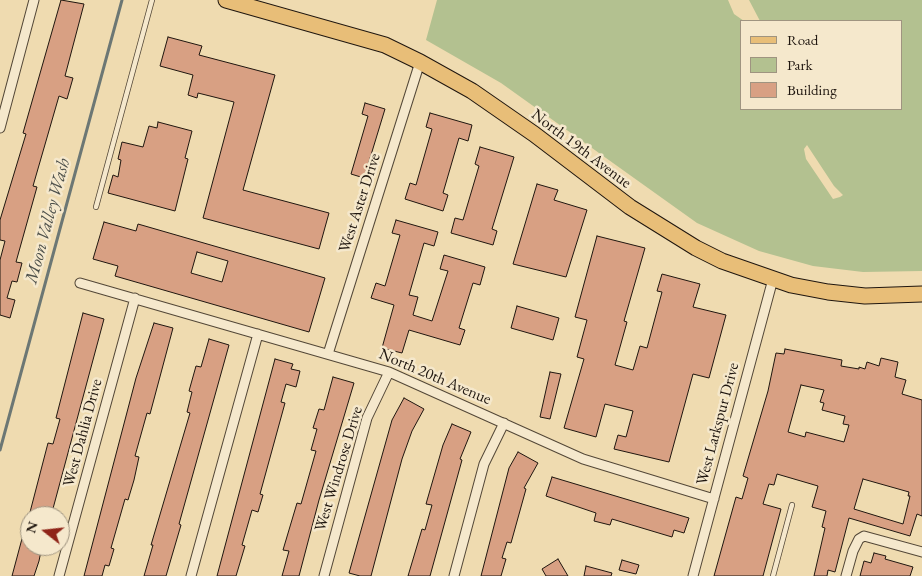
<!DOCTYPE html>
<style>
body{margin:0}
#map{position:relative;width:922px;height:576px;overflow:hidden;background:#efdbb0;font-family:"EB Garamond",serif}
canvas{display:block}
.legend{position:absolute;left:740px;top:20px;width:162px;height:90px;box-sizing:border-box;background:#f5e8cc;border:1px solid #9f9480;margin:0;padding:6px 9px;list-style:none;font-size:15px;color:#1f160f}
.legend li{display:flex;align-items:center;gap:10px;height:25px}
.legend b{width:25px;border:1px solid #9f9480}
.north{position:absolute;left:20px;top:506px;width:50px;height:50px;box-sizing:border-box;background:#f5e8cc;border:1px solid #9f9480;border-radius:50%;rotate:286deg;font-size:14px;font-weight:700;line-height:20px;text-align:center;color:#1f160f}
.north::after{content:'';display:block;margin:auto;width:18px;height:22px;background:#8f2418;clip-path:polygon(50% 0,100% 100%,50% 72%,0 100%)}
</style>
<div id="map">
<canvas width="922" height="576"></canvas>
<ul class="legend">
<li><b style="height:6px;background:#e8be78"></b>Road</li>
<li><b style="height:14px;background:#b3c190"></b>Park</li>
<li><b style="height:14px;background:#d8a083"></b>Building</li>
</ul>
<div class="north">N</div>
</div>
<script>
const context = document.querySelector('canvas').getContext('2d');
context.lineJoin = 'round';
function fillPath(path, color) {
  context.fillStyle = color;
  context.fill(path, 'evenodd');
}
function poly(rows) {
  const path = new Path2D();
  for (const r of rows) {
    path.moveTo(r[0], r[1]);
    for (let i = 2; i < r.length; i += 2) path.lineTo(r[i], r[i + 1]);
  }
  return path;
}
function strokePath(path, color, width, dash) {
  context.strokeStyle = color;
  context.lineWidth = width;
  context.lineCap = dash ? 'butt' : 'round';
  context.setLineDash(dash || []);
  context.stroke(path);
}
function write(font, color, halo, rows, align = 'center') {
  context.font = font + ' "EB Garamond",serif';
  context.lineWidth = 5;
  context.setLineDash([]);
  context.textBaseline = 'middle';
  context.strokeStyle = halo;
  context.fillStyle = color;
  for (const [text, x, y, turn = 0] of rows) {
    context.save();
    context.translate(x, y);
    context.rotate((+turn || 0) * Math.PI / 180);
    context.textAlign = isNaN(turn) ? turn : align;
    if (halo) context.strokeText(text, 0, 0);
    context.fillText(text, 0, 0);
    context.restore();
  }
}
fillPath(poly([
 [437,0,728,0,734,14,744,21,741,21,741,109,901,109,901,21,760,21,749,0,922,0,922,271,863,272,813,266,759,251,697,223,501,83,426,40],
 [807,145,834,186,843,195,840,197,833,199,806,159,804,149]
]), '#b3c190');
strokePath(poly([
 [0,450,122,0]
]), '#6c7774', 3);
const building = poly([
 [61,0,84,4,65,76,73,78,67,99,59,96,33,186,37,187,16,262,22,263,17,282,12,281,7,298,15,300,10,318,0,315,0,260,5,241,0,240,0,220,26,134,23,133,61,0],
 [168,37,202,46,199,55,275,75,243,190,329,213,319,249,203,218,234,102,198,93,197,98,188,95,193,75,160,66,168,37],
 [365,103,385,109,364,178,351,174,368,116,362,114,365,103],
 [430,113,472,125,468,141,459,138,443,193,448,195,443,211,405,199,410,183,416,185,432,129,426,127,430,113],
 [158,122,192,131,185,158,188,159,175,211,108,193,113,175,118,177,121,160,118,159,122,142,143,147,149,126,157,128,158,122],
 [480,147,514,157,492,229,497,231,493,245,451,233,455,218,463,220,479,166,475,164,480,147],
 [537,184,558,190,554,200,587,210,566,277,513,264,537,184],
 [396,220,438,232,434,246,424,243,409,295,418,297,413,315,432,321,448,271,440,269,444,255,485,267,480,285,473,283,459,328,465,330,460,345,409,330,402,353,382,348,394,305,371,298,376,283,385,286,400,235,392,233,396,220],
 [104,222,136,231,138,224,325,278,309,332,115,276,118,266,93,259,104,222],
 [197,252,228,261,222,282,191,273,197,252],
 [597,236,645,248,624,321,627,322,615,365,633,370,640,346,647,348,662,292,657,291,662,274,700,284,693,307,726,315,709,378,693,374,669,462,614,449,618,435,626,437,633,411,605,404,596,437,564,428,584,359,577,357,587,320,575,317,597,236],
 [517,306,559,318,553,340,511,328,517,306],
 [83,313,104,319,51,516,29,516,48,443,53,444,60,419,56,418,83,313],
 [154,323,173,328,150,414,147,413,135,456,139,457,134,480,128,500,125,499,111,548,114,549,109,566,105,565,102,576,84,576,136,378,154,323],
 [209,339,229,345,179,524,181,525,166,576,144,576,153,545,151,545,190,413,187,412,192,392,189,391,196,366,201,367,209,339],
 [785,349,842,360,841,366,859,369,859,367,865,369,867,362,879,366,881,358,898,362,895,377,906,380,902,394,922,400,922,516,917,514,910,536,849,518,835,572,828,570,827,576,814,576,825,528,822,527,826,511,812,507,818,486,777,474,774,485,769,484,763,504,781,509,763,576,714,576,736,497,742,499,748,478,743,476,768,391,776,353,784,354,785,349],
 [801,385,824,390,820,402,824,403,822,410,845,416,843,424,849,425,844,442,806,432,805,437,788,432,801,385],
 [863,479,909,492,908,496,910,496,903,524,854,509,863,479],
 [275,359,293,364,291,369,300,371,296,387,286,384,281,402,285,403,260,494,263,495,258,512,252,510,242,545,245,546,236,576,217,576,275,359],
 [550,372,561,374,550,419,540,417,550,372],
 [333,377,354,383,319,500,299,576,282,576,289,551,283,550,297,503,301,504,316,451,311,450,317,429,313,428,319,409,324,410,333,377],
 [404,398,424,409,412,431,402,459,371,576,360,576,349,573,392,420,404,398],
 [452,424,471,432,460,459,462,460,430,576,408,576,422,529,425,530,432,505,426,504,443,445,452,424],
 [518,452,538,463,524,488,526,489,511,543,507,542,502,558,506,559,501,576,481,576,509,468,518,452],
 [552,477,689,518,684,533,674,530,672,537,612,519,610,525,594,521,596,513,546,496,552,477],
 [27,520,30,520,30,546,42,546,39,561,34,576,12,576,27,520],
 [874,553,886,556,885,559,913,567,910,576,860,576,864,561,871,563,874,553],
 [558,559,568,576,546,576,542,569,558,559],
 [622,560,639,565,636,574,619,570,622,560],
 [586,566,612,573,611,576,584,576,586,566]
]);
fillPath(building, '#d8a083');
strokePath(building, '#1f160f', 1);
const lane = poly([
 [96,207,152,0],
 [773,576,792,505]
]);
const street = poly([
 [0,128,34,0],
 [80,283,389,372,583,459,714,499],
 [328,354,420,62],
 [59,576,135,298],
 [191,576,258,334],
 [324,576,367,418,389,372],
 [454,576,484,464,504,423],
 [693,576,773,279],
 [846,576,853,551,859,539,864,536,922,552]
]);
const primary = poly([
 [226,0,385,45,420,62,472,91,534,134,630,207,696,248,722,261,791,285,828,292,865,296,922,294]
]);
strokePath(lane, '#534737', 6);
strokePath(street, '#534737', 11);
strokePath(primary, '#1f160f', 17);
strokePath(lane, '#f5e8cc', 4.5);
strokePath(street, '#f5e8cc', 9);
strokePath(primary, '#e8be78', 15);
write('16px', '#1f160f', '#f5e8cc', [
 ["North 19th Avenue",581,149,37],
 ["West Aster Drive",360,203,-72],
 ["North 20th Avenue",435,377,23],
 ["West Larkspur Drive",718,424,-75],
 ["West Dahlia Drive",83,433,-75],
 ["West Windrose Drive",339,469,-73]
]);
write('italic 18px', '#4c4f4a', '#f5e8cc', [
 ["Moon Valley Wash",48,221,-75]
]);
</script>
